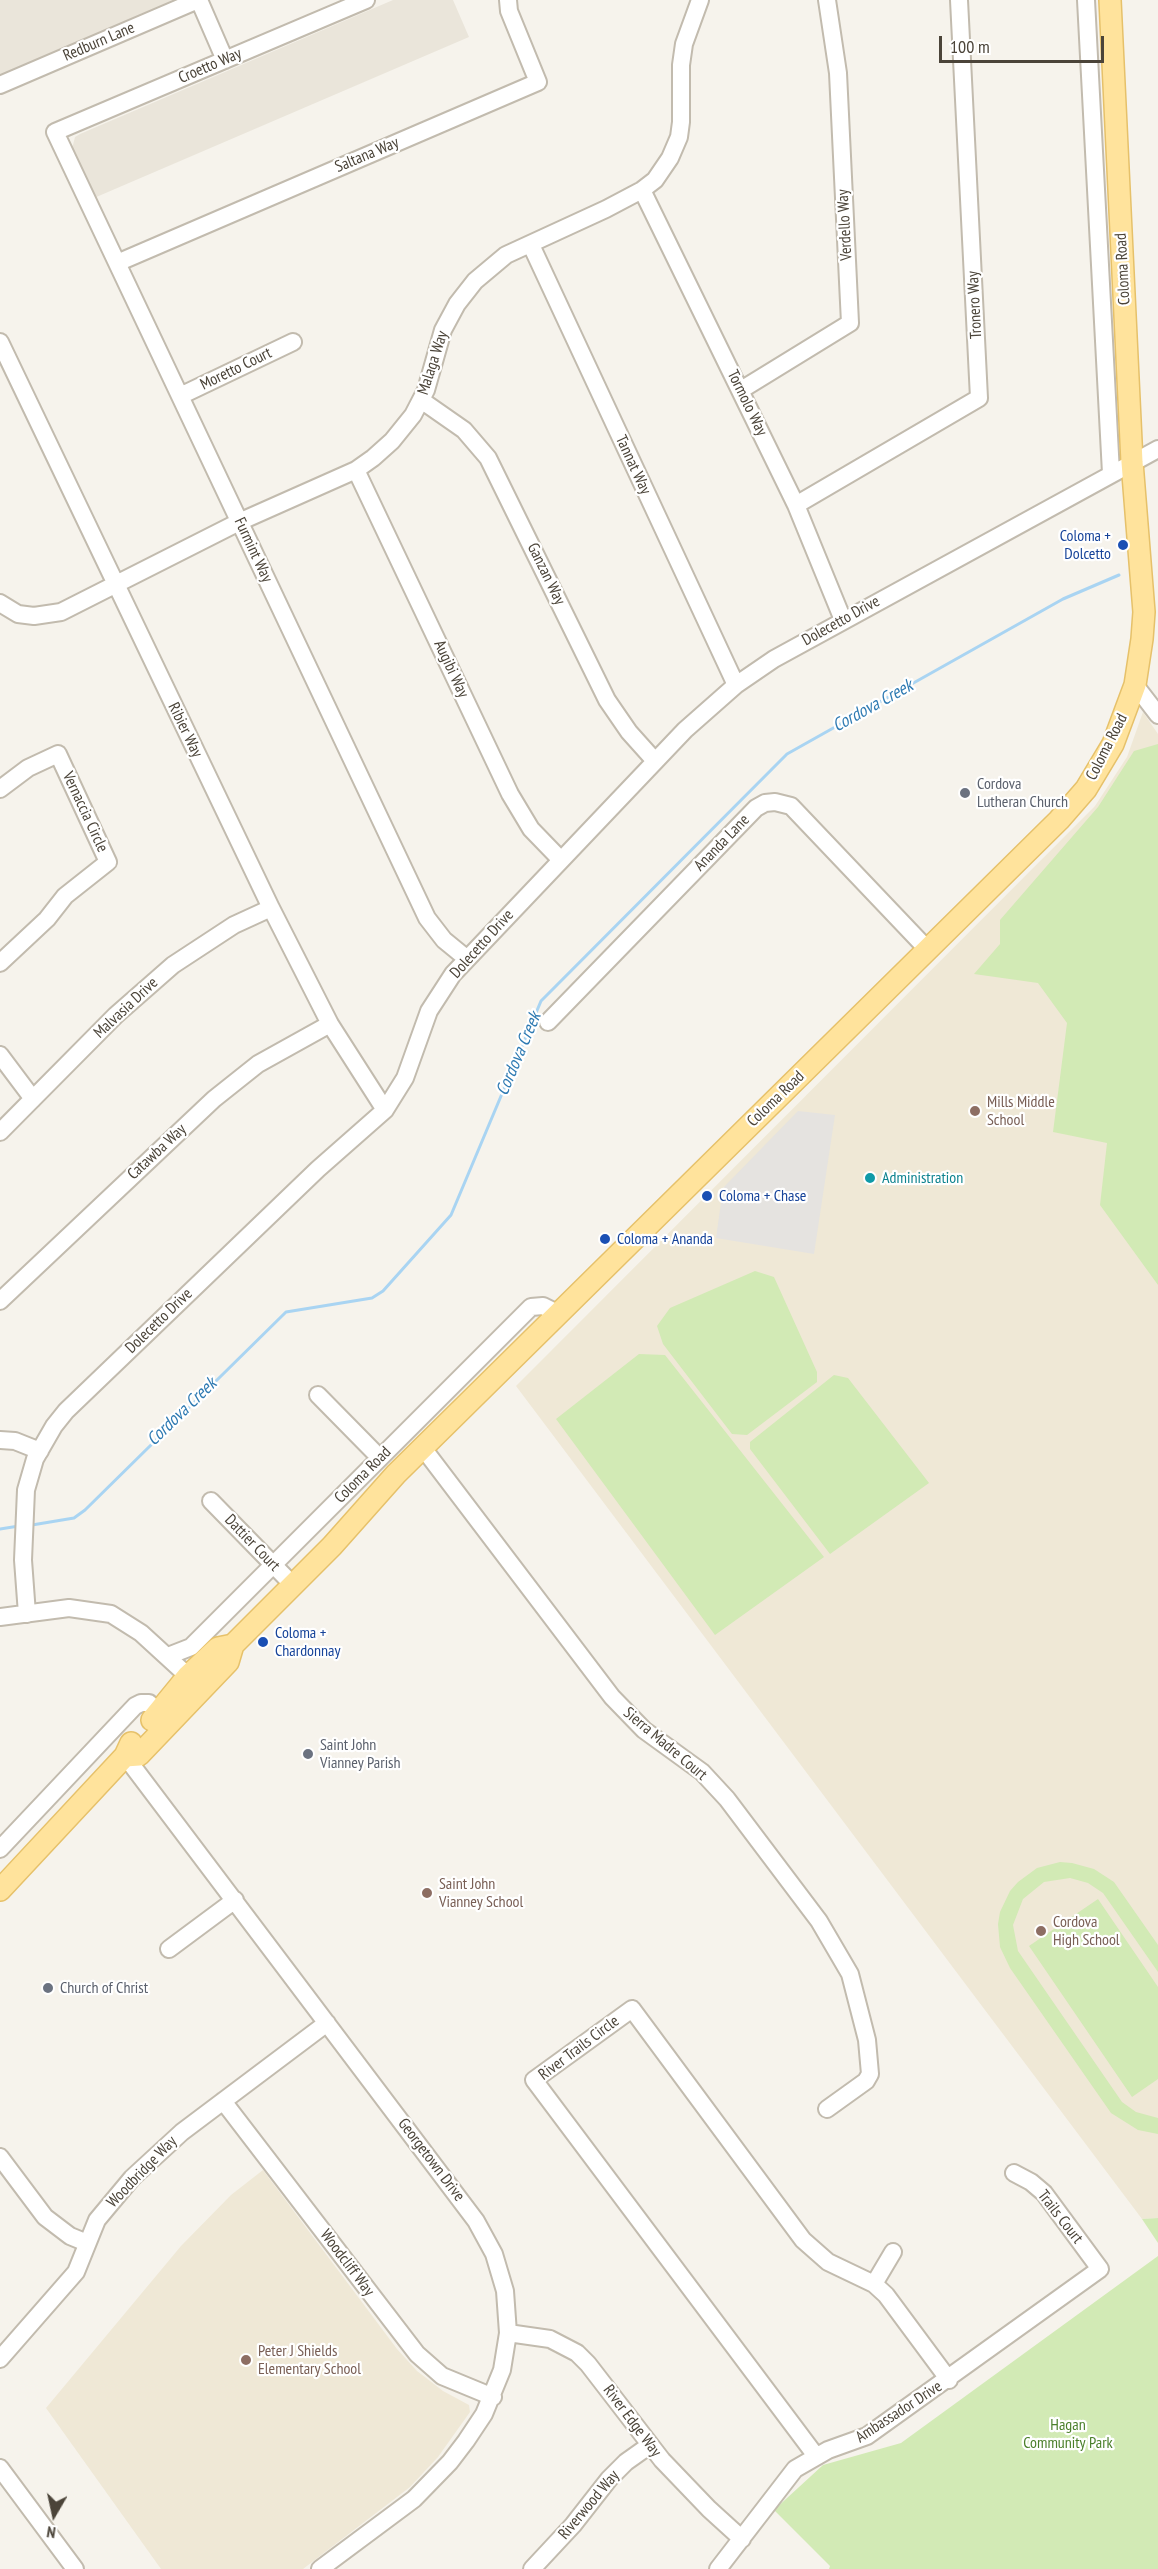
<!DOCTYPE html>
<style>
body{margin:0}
#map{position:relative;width:1158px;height:2569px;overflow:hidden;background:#f6f3ec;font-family:"PT Sans Narrow",sans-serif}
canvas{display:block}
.north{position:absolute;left:24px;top:2485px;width:60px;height:60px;-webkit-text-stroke:4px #fff;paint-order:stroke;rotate:189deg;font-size:16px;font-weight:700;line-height:24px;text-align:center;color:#4b4439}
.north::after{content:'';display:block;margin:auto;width:21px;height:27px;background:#4b4439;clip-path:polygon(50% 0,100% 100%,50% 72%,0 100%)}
.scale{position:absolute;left:939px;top:36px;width:165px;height:27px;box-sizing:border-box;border:3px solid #4b4439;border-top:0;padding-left:8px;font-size:18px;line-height:21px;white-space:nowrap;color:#4b4439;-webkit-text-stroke:4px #fff;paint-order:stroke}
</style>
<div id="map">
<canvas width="1158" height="2569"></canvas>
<div class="north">N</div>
<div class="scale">100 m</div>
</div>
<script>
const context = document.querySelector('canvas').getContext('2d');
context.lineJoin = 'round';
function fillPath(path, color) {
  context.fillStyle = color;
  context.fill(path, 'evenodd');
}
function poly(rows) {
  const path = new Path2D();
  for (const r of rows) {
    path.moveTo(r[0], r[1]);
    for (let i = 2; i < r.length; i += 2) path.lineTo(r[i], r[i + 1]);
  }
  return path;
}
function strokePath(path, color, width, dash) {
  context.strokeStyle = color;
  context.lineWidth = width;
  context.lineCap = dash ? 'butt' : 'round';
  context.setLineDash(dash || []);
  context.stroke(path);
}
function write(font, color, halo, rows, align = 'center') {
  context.font = font + ' "PT Sans Narrow",sans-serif';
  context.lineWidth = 4.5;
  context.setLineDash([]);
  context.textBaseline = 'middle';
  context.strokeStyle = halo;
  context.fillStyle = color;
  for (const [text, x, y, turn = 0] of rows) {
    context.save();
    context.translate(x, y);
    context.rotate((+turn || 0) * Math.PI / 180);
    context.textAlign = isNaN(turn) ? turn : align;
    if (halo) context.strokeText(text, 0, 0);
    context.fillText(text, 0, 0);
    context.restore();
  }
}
fillPath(poly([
 [0,0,186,0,0,92],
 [393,0,453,0,469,37,94,198,72,149,75,137,80,134]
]), '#eae5da');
fillPath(poly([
 [1143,712,1158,734,1158,2218,1142,2219,516,1386,1095,806,1127,757],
 [263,2170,397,2349,417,2371,443,2391,469,2405,470,2412,438,2457,410,2487,303,2569,161,2569,46,2408,181,2246,231,2195]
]), '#efe8d6');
fillPath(poly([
 [1158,744,1158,1285,1100,1205,1107,1143,1053,1132,1067,1023,1038,983,974,974,1000,944,1000,920,1098,807,1134,751],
 [755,1271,774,1277,817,1372,817,1382,747,1435,732,1434,663,1344,657,1326,670,1308],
 [639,1354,665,1355,824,1557,715,1635,556,1419],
 [834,1375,848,1378,929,1483,830,1554,750,1449,750,1442],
 [1060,1862,1072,1863,1094,1869,1114,1882,1158,1945,1158,1972,1103,1893,1088,1883,1070,1878,1044,1882,1023,1899,1013,1925,1018,1951,1122,2102,1136,2112,1158,2118,1158,2134,1138,2130,1111,2113,1010,1968,1000,1947,998,1924,1000,1912,1010,1891,1018,1882,1037,1868],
 [1098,1899,1158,1987,1158,2079,1132,2097,1029,1946],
 [1158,2218,1158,2243,1142,2219],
 [1158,2256,1158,2569,829,2569,830,2566,774,2510,823,2465,901,2443]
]), '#d2eab5');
fillPath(poly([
 [798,1111,835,1115,814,1254,716,1238,723,1188]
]), '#e5e3e0');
strokePath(poly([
 [32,1525,74,1518,85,1510,286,1312,372,1298,383,1291,451,1215,541,1001,787,754,1063,599,1119,575],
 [0,1529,19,1526]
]), '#a9d4f2', 3);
const minor = poly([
 [199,0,225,60],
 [366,0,55,132,427,918,444,940,466,958],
 [1086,0,1111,473],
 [0,85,198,0],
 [642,190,796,505,843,620],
 [531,245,736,685],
 [117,263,538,82,509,11,508,0],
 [0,342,271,908,330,1024,385,1110],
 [741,390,850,323,838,73,827,0],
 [180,396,293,342],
 [421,400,464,430,488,458,607,700,629,732,655,761],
 [356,470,510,794,531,829,561,860],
 [796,505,979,398,959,0],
 [0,603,18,614,34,616,61,612,239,522,356,470,373,458,392,441,413,415,426,390,443,330,457,304,475,281,506,255,606,209,642,190,655,180,670,158,679,137,681,122,681,65,684,44,700,0],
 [1135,685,1158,715],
 [0,789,28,768,58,754,108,862,65,896,47,919,0,963],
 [548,1022,756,808,765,803,775,802,791,806,928,950],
 [0,1055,33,1099],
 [0,1132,116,1015,173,965,234,925,271,908],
 [0,1301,214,1099,258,1064,330,1024],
 [318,1395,380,1458],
 [0,1440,15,1441,40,1451],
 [423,1448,612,1697,644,1730,702,1772,727,1799,819,1921,850,1974,867,2040,870,2074,866,2081,827,2109],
 [211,1501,293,1585],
 [27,1614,23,1560,26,1490,35,1459,54,1426,66,1411,318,1169,385,1110,405,1078,429,1011,453,974,685,730,736,685,774,659,1158,449],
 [0,1617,69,1608,111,1614,141,1633,188,1676],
 [168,1656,191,1647,531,1307,543,1306,559,1314],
 [125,1756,476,2221,494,2254,505,2291,508,2333,502,2370,484,2414,466,2441,450,2462,414,2499,320,2569],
 [0,1849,135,1706,141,1703,149,1703,158,1713],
 [169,1949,235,1900],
 [223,2101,417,2354,442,2376,493,2397],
 [0,2157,45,2217,70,2236,87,2243],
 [874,2284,893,2252],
 [508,2333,550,2339,577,2353,588,2364,662,2460,709,2509,742,2539],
 [0,2359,76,2272,97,2220,132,2178,182,2132,327,2023],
 [816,2456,534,2080,632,2009,803,2240,828,2262,874,2284,886,2295,949,2380],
 [0,2468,75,2569],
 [532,2569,573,2525,609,2479,626,2462,650,2445],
 [718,2569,795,2469,828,2450,867,2436,1100,2269,1044,2193,1031,2182,1014,2173]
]);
const major = poly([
 [152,1720,188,1676,218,1648,233,1645],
 [125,1756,139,1755,228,1662,233,1645,332,1546,396,1474,1059,820,1086,789,1113,744,1135,685,1142,639,1144,612,1132,462,1110,0],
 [0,1890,125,1756,131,1743]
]);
strokePath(minor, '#c2bbae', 20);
strokePath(major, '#e6c16a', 24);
strokePath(minor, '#fff', 16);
strokePath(major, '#ffe39c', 21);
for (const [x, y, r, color] of [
 [1123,545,6,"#1a4fb4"],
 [965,793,6,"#6b7280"],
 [975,1111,6,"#8d6e63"],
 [870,1178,6,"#0f9aa8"],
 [707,1196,6,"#1a4fb4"],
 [605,1239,6,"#1a4fb4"],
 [263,1642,6,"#1a4fb4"],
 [308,1754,6,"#6b7280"],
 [427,1893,6,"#8d6e63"],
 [1041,1931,6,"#8d6e63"],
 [48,1988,6,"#6b7280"],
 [246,2360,6,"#8d6e63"]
]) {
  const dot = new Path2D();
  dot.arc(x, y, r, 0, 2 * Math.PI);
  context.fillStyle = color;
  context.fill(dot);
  strokePath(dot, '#fff', 2);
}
write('16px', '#4b4439', '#fff', [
 ["Redburn Lane",99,42,-23],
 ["Croetto Way",210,66,-23],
 ["Saltana Way",367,155,-23],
 ["Verdello Way",845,225,-93],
 ["Coloma Road",1123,269,-93],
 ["Tronero Way",975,305,-93],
 ["Malaga Way",433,363,-72],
 ["Moretto Court",236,369,-26],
 ["Tormolo Way",747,403,64],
 ["Tannat Way",633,465,65],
 ["Furmint Way",253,550,65],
 ["Ganzan Way",546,574,64],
 ["Dolecetto Drive",841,621,-29],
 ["Augibi Way",451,669,65],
 ["Ribier Way",185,730,64],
 ["Coloma Road",1107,747,-63],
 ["Vernaccia Circle",85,812,65],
 ["Ananda Lane",722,843,-46],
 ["Dolecetto Drive",482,944,-48],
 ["Malvasia Drive",126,1008,-43],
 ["Coloma Road",776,1099,-44],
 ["Catawba Way",157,1152,-43],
 ["Dolecetto Drive",159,1321,-44],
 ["Coloma Road",363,1475,-45],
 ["Dattier Court",252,1543,46],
 ["Sierra Madre Court",665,1744,40],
 ["River Trails Circle",579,2048,-37],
 ["Georgetown Drive",431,2160,53],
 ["Woodbridge Way",142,2172,-46],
 ["Trails Court",1060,2217,52],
 ["Woodcliff Way",347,2263,53],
 ["Ambassador Drive",899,2412,-33],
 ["River Edge Way",632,2421,53],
 ["Riverwood Way",589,2505,-50]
]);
write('16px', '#164399', '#fff', [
 ["Coloma +",1111,536,"right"],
 ["Dolcetto",1111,554,"right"],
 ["Coloma + Chase",719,1196],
 ["Coloma + Ananda",617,1239],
 ["Coloma +",275,1633],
 ["Chardonnay",275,1651]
], 'left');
write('16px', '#5b616d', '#fff', [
 ["Cordova",977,784],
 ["Lutheran Church",977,802],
 ["Saint John",320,1745],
 ["Vianney Parish",320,1763],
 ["Church of Christ",60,1988]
], 'left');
write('16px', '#785e54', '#fff', [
 ["Mills Middle",987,1102],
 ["School",987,1120],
 ["Saint John",439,1884],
 ["Vianney School",439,1902],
 ["Cordova",1053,1922],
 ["High School",1053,1940],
 ["Peter J Shields",258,2351],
 ["Elementary School",258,2369]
], 'left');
write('16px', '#0d838f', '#fff', [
 ["Administration",882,1178]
], 'left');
write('16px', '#4a7f2a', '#fff', [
 ["Hagan",1068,2425],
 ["Community Park",1068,2443]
]);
write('italic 18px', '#2e7ab2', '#fff', [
 ["Cordova Creek",873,706,-29],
 ["Cordova Creek",519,1054,-67],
 ["Cordova Creek",182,1412,-44]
]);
</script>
